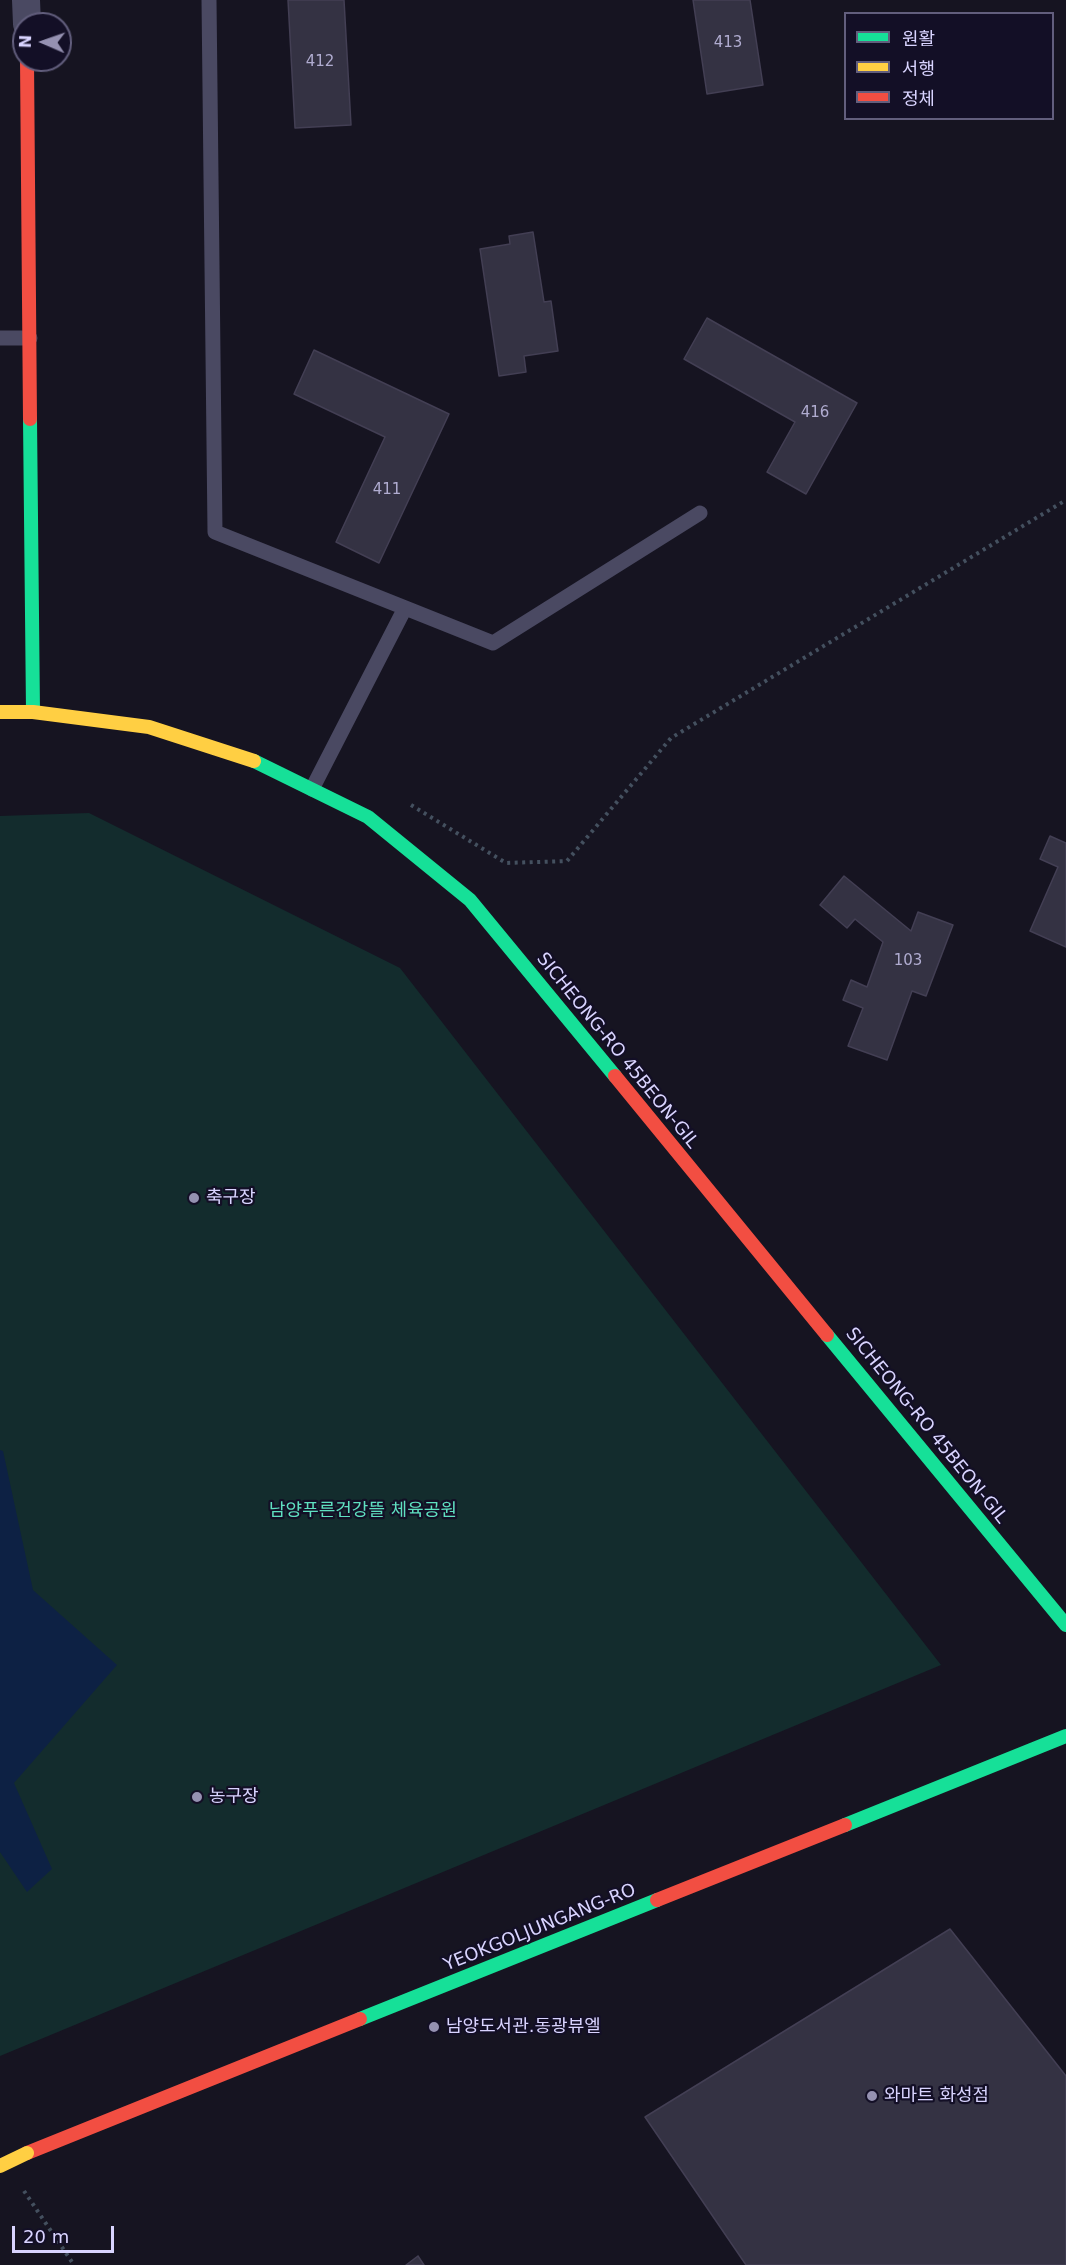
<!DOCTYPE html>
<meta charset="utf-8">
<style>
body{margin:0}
#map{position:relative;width:1066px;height:2265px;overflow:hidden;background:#161421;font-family:"DejaVu Sans","Noto Sans KR",sans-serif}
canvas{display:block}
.legend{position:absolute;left:844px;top:12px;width:210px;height:108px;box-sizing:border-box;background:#130f26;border:2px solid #625e7d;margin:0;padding:8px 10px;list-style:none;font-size:18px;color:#d9d4ff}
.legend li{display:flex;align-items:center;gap:12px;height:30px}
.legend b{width:30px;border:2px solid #625e7d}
.north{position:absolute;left:12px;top:12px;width:60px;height:60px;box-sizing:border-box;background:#130f26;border:2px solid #625e7d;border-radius:50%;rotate:272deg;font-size:16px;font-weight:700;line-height:24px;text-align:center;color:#d9d4ff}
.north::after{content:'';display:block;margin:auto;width:21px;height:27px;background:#9591b1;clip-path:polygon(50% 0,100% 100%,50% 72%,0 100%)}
.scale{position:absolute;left:12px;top:2226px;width:102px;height:27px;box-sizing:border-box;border:3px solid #d9d4ff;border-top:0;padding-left:8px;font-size:18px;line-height:21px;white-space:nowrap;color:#d9d4ff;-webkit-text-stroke:4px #130f26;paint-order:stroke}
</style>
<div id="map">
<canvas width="1066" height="2265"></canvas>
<ul class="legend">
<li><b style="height:8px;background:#16e098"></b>원활</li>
<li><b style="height:8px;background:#ffcf43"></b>서행</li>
<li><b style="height:8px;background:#f24e42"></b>정체</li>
</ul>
<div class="north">N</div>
<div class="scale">20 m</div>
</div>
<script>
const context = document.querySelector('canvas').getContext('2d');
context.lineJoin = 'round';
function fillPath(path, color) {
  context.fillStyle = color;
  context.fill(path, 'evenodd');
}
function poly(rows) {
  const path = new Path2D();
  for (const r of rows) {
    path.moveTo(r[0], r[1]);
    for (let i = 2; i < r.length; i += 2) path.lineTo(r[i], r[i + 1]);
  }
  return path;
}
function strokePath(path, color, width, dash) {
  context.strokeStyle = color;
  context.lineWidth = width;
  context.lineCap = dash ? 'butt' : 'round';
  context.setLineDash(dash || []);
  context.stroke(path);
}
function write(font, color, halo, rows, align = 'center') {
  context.font = font + ' "DejaVu Sans","Noto Sans KR",sans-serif';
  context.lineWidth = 4.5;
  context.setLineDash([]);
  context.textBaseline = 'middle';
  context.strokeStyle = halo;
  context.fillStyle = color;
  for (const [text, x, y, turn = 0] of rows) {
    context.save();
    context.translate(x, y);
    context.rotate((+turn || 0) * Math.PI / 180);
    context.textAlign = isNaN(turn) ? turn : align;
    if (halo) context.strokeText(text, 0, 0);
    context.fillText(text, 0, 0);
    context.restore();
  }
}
fillPath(poly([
 [89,813,400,968,941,1665,0,2056,0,816]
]), '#132c2d');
fillPath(poly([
 [0,1450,3,1451,33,1590,117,1665,14,1783,52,1869,27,1892,0,1852]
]), '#0d2144');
const building = poly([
 [288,0,344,0,351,125,295,128,288,0],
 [693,0,750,0,763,85,707,94,693,0],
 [533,232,544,302,551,301,558,351,524,356,526,372,499,376,480,249,510,244,509,236,533,232],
 [707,318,857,403,806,494,767,472,795,422,684,359,707,318],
 [314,350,449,414,379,563,336,542,385,437,294,394,314,350],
 [1050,836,1066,843,1066,947,1030,931,1058,867,1040,859,1050,836],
 [844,876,911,931,918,912,953,925,926,996,912,991,887,1060,848,1046,863,1008,843,1000,851,980,867,987,883,942,855,919,847,928,820,905,844,876],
 [950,1929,1066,2076,1066,2265,746,2265,645,2117,950,1929],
 [418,2256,424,2265,406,2265,418,2256]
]);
fillPath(building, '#343243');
strokePath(building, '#433f54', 1.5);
strokePath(poly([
 [411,805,506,863,567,861,671,738,1066,500],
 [24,2191,74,2265]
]), '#44505f', 4, [3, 4.5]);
strokePath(poly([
 [209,0,215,532,493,643,700,513],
 [0,338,30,338],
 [312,789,405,608]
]), '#4a4962', 15);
strokePath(poly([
 [26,0,27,24]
]), '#4a4962', 28);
strokePath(poly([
 [30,419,33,712],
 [254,761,368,817,470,900,615,1076],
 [827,1335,1066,1625],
 [845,1825,1066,1736],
 [360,2019,657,1900]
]), '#16e098', 14);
strokePath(poly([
 [0,712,33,712,149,727,254,761]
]), '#ffcf43', 14);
strokePath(poly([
 [27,60,30,419],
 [615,1076,827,1335],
 [657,1900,845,1825],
 [27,2153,360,2019]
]), '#f24e42', 14);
strokePath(poly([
 [0,2166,27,2153]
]), '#ffcf43', 14);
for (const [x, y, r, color] of [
 [194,1198,6,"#9591b1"],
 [197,1797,6,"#9591b1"],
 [434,2027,6,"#9591b1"],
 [872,2096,6,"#9591b1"]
]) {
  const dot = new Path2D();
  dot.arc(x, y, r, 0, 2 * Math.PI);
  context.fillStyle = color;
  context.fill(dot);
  strokePath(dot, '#130f26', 2);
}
write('15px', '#b0acd0', null, [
 ["413",728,43],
 ["412",320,62],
 ["416",815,413],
 ["411",387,490],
 ["103",908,961]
]);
write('18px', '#d9d4ff', '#130f26', [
 ["SICHEONG-RO 45BEON-GIL",617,1051,51],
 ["SICHEONG-RO 45BEON-GIL",926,1426,51],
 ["YEOKGOLJUNGANG-RO",540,1928,-22]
]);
write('18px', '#d9d4ff', '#130f26', [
 ["축구장",206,1198],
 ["농구장",209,1797],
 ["남양도서관.동광뷰엘",446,2027],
 ["와마트 화성점",884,2096]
], 'left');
write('18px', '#5fe0c0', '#130f26', [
 ["남양푸른건강뜰 체육공원",363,1511]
]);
</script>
